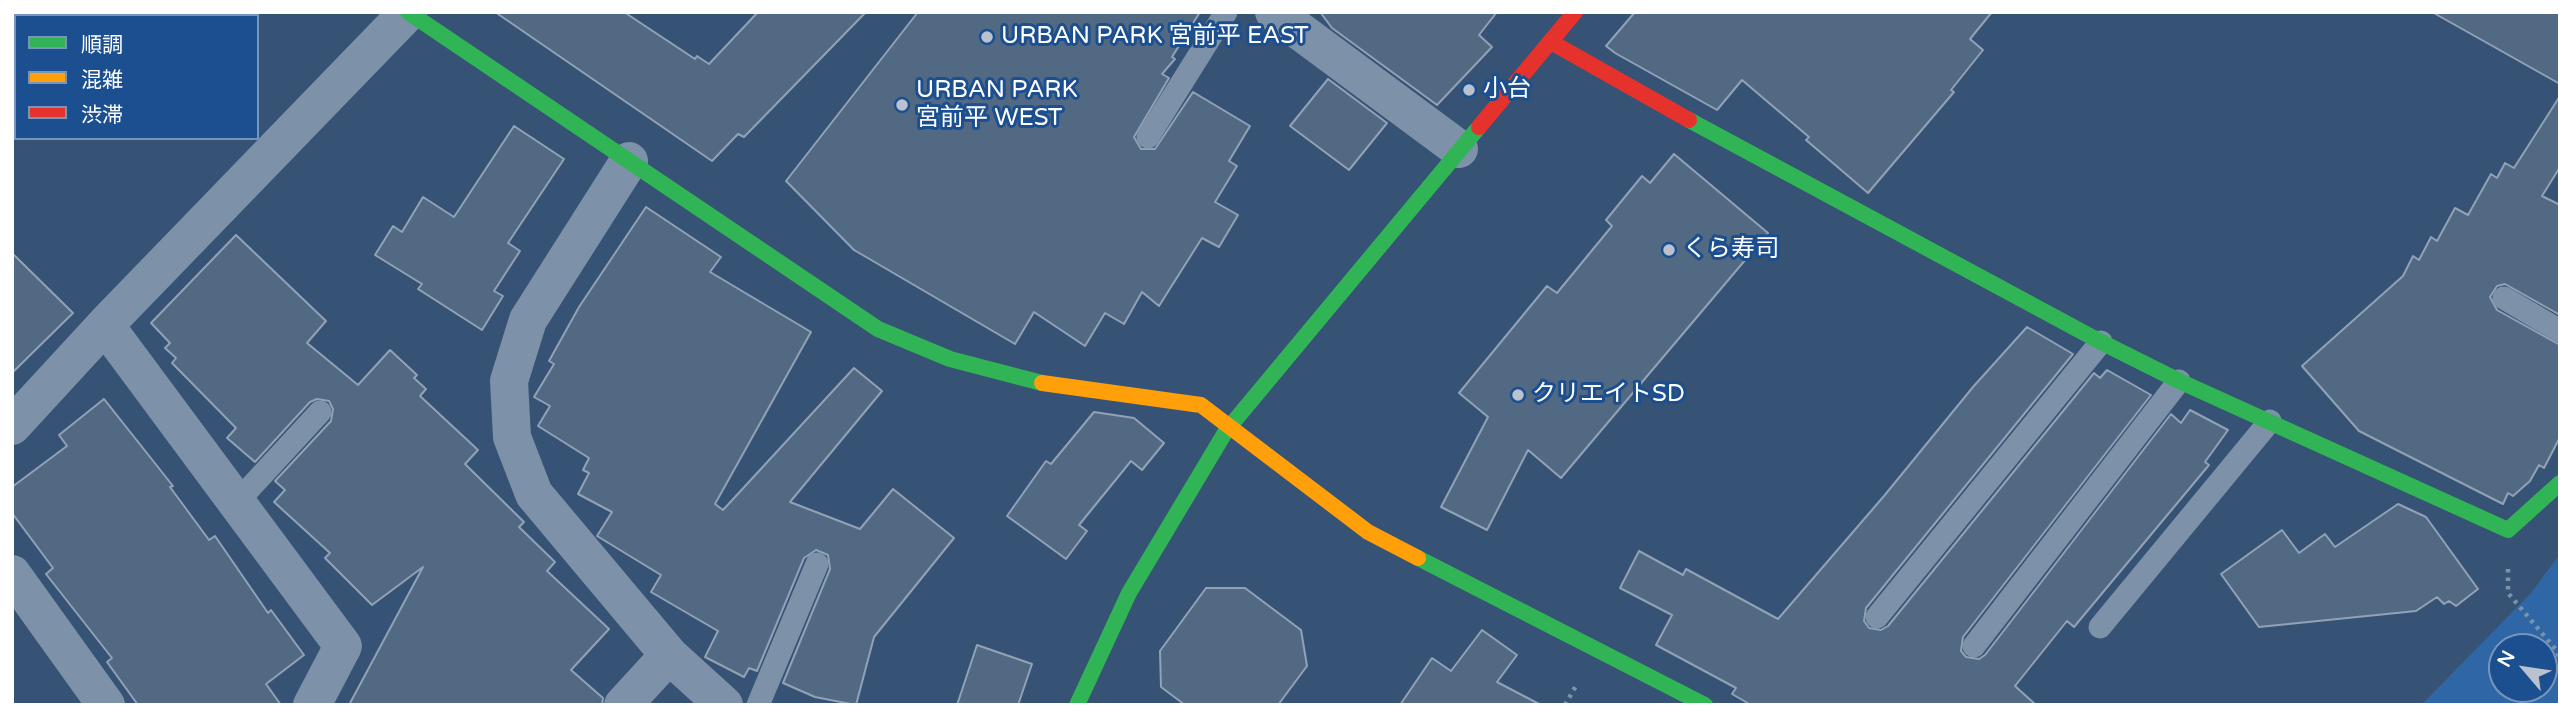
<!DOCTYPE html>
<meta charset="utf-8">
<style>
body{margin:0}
#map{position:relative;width:2572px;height:717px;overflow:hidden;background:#365274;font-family:"Varela Round","Noto Sans JP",sans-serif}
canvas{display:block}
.frame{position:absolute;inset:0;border:14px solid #fff;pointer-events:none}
.legend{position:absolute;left:14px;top:14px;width:245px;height:126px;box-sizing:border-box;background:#1b4f8f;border:2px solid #7695bc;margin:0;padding:9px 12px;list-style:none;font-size:21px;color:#fff}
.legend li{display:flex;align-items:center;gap:14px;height:35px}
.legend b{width:35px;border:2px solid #7695bc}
.north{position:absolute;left:2488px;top:633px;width:70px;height:70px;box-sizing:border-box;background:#1b4f8f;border:2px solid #7695bc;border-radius:50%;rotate:299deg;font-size:19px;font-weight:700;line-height:28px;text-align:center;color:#fff}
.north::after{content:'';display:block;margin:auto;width:24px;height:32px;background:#b9c2ce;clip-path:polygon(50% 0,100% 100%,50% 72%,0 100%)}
</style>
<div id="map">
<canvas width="2572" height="717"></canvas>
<div class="frame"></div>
<ul class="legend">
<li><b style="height:9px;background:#30b455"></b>順調</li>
<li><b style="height:9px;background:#ff9f0a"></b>混雑</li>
<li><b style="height:9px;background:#e5322d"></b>渋滞</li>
</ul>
<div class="north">N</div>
</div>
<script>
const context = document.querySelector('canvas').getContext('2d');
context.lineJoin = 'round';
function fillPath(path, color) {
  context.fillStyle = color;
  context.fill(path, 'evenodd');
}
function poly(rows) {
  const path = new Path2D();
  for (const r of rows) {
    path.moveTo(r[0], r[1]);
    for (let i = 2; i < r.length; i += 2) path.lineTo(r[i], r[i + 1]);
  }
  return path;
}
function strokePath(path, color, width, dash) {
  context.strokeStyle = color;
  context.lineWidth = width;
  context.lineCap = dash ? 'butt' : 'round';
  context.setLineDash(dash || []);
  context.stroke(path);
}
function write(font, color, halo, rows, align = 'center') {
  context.font = font + ' "Varela Round","Noto Sans JP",sans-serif';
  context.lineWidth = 6;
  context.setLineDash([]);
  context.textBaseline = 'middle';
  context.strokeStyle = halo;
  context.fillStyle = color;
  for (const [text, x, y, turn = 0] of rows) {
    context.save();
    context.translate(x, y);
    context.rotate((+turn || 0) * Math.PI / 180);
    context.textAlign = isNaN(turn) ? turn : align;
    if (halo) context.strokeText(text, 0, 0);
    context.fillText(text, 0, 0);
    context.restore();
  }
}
fillPath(poly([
 [2560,554,2560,705,2421,705,2530,594],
 [2502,647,2544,647,2544,689,2502,689]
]), '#2f66a5');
const building = poly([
 [495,12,624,12,695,59,697,56,709,64,758,12,866,12,744,137,738,134,712,161,495,12],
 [918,12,1200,12,1172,57,1175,59,1162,74,1169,78,1134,137,1141,149,1155,149,1193,92,1250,126,1229,161,1237,166,1215,202,1238,215,1219,247,1202,238,1159,306,1142,292,1124,324,1105,313,1085,346,1034,312,1015,344,854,250,786,181,918,12],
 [1320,12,1497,12,1479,35,1492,47,1437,105,1332,28,1320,12],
 [1635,12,1992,12,1970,39,1983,50,1951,90,1954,92,1868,193,1806,140,1809,137,1742,80,1717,110,1615,53,1606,46,1635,12],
 [2432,12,2560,12,2560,84,2432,12],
 [1328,79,1387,123,1349,170,1290,126,1328,79],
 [2560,96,2560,167,2542,196,2560,205,2560,315,2505,284,2497,286,2490,297,2497,310,2560,345,2560,437,2544,468,2539,465,2530,481,2513,496,2508,493,2503,504,2359,431,2302,366,2403,276,2413,256,2419,260,2431,237,2437,241,2455,208,2468,215,2491,174,2497,178,2505,163,2514,168,2560,96],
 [514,126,564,159,508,243,520,251,494,291,503,296,482,330,418,289,422,284,375,255,393,226,402,232,423,197,454,217,514,126],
 [1674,154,1768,233,1561,478,1528,450,1487,530,1441,507,1488,417,1459,393,1547,286,1557,293,1612,226,1606,220,1642,176,1650,183,1674,154],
 [646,207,721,257,710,272,811,332,715,504,723,510,854,368,882,391,790,502,860,529,893,489,954,538,874,637,856,705,815,697,783,683,830,569,828,555,816,550,804,558,757,671,749,668,744,677,705,657,718,631,651,592,661,575,597,536,612,512,578,494,589,473,583,470,589,458,538,426,550,406,534,397,554,364,549,361,579,307,646,207],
 [236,235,326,321,307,343,358,385,390,350,417,375,414,378,426,389,420,396,478,450,465,464,524,522,519,527,555,562,547,571,609,629,571,670,603,698,602,705,349,705,423,567,372,605,325,558,330,553,274,502,285,490,275,481,331,421,333,409,329,401,317,399,310,402,255,462,227,438,236,428,172,363,176,358,165,348,170,343,151,323,236,235],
 [12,253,73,313,12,373,12,253],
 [2027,327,2073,354,1866,608,1864,621,1869,628,1881,630,1888,626,2094,373,2100,378,2107,370,2151,395,1963,637,1961,651,1966,657,1979,659,1985,655,2171,414,2181,423,2190,410,2228,430,2205,462,2209,465,2074,627,2067,621,2015,686,2036,705,1751,705,1732,694,1736,688,1656,645,1672,615,1620,588,1639,551,1683,575,1686,569,1778,619,1884,496,1973,387,2027,327],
 [104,399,173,486,170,487,209,540,215,536,268,613,271,610,304,655,266,684,281,705,138,705,107,662,112,658,46,574,53,568,12,513,12,487,67,446,59,435,104,399],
 [1094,412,1134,418,1164,443,1142,470,1131,461,1079,525,1087,531,1066,559,1007,516,1046,461,1051,464,1094,412],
 [2398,504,2426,517,2478,589,2456,606,2449,601,2444,604,2437,597,2416,611,2259,627,2221,574,2282,530,2299,553,2325,534,2335,547,2398,504],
 [1206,588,1245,588,1301,630,1307,666,1278,705,1185,705,1161,687,1160,651,1206,588],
 [1482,630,1517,655,1497,682,1541,705,1400,705,1432,658,1451,671,1482,630],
 [977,645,1032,664,1018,705,957,705,977,645]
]);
fillPath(building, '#526984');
strokePath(building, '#92a2b6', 2);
strokePath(poly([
 [2508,569,2508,593,2557,651,2560,661],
 [1565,705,1577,684]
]), '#7d92a8', 4.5, [3.5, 5]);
strokePath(poly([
 [1148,137,1226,12],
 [2504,298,2560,331],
 [237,502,320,412],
 [1877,617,2101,342],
 [2100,627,2270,421],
 [1974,646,2179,381],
 [758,705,817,564]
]), '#7d92a8', 23);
strokePath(poly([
 [1274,12,1459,149],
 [629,161,528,320,509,381,512,437,534,494,669,655,724,705],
 [105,325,343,646,312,705],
 [12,426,105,325,408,12],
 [12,574,106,705],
 [623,705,669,655]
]), '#7d92a8', 38);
strokePath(poly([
 [408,12,878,329,950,359,1042,383],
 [1689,120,2101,342,2179,381,2508,530,2560,483],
 [1418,558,1705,705],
 [1077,705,1129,593,1226,431,1479,127]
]), '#30b455', 16);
strokePath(poly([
 [1042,383,1201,405,1368,532,1418,558]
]), '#ff9f0a', 16);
strokePath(poly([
 [1551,42,1689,120],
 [1479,127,1575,12]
]), '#e5322d', 16);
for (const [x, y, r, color] of [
 [987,37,7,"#b9c2ce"],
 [1469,90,7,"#b9c2ce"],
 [902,105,7,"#b9c2ce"],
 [1669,250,7,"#b9c2ce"],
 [1518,395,7,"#b9c2ce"]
]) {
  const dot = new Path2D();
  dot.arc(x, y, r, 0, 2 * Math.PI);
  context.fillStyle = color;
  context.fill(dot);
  strokePath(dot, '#1b4f8f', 2.5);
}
write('24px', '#fff', '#1b4f8f', [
 ["URBAN PARK 宮前平 EAST",1001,37],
 ["小台",1483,90],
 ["URBAN PARK",916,91],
 ["宮前平 WEST",916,119],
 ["くら寿司",1683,250],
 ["クリエイトSD",1532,395]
], 'left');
</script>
